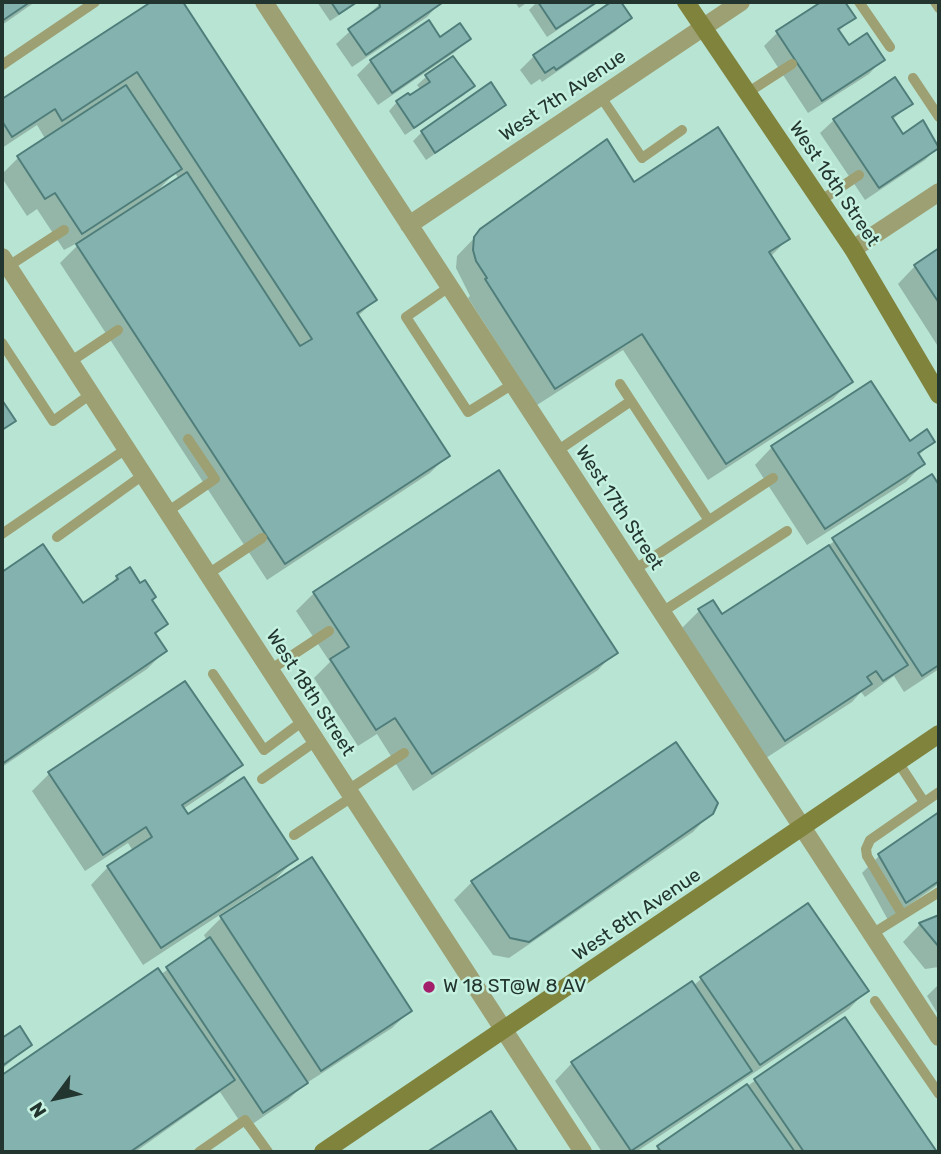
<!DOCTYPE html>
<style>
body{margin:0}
#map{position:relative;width:941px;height:1154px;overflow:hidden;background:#b8e4d4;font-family:Rubik,sans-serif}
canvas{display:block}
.frame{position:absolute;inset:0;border:4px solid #23352f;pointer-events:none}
.north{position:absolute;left:21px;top:1063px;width:70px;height:70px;-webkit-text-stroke:5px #c5f1e1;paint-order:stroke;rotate:237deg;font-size:19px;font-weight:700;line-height:28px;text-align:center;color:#23352f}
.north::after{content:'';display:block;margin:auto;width:24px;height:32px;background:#23352f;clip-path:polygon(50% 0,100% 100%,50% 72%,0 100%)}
</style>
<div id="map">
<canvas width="941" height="1154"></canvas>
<div class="frame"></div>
<div class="north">N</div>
</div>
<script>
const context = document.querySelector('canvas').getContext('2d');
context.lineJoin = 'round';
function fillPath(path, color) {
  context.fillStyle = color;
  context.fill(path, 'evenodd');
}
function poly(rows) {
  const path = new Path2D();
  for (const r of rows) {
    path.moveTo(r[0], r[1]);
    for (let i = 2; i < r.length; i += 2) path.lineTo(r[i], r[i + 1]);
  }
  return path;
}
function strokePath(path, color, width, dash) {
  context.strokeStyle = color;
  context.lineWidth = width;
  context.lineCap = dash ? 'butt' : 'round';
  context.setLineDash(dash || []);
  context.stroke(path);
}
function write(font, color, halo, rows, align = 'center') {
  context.font = font + ' Rubik,sans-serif';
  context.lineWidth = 5;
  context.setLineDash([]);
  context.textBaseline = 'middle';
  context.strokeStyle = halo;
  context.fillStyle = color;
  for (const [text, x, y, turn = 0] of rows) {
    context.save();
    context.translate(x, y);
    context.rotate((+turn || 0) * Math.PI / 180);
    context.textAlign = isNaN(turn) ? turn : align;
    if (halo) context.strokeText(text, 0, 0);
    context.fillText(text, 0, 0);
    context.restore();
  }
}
fillPath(poly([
 [2,2,35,2,2,25],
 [154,2,181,2,375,300,357,317,448,455,430,473,267,580,60,263,83,240,64,250,37,209,27,216,2,178,2,174,18,158,46,140,37,125,2,148,2,101],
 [175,173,179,179,157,194,156,192],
 [317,2,359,2,330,21],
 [382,2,440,3,427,17,352,67,336,44],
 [515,2,528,2,519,8],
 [537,2,599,2,547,37,529,10],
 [614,2,619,2,630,18,616,31,542,82,540,79,531,85,520,70,534,56],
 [824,2,843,2,853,17,838,32,848,47,882,60,869,74,808,113,764,46,777,33],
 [428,22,440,39,468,39,455,52,378,105,357,75,371,61],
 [453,58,472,86,464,95,405,135,389,111,397,102,421,90,417,85,426,77],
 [491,85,504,104,495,113,426,160,413,141,422,132],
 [910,104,892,120,902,136,938,147,925,160,865,200,820,133,834,120],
 [479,233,788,239,770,257,851,381,833,399,708,480,623,350,537,405,468,298,470,296,456,268,457,256],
 [939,250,939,348,898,284,915,266],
 [933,441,918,456,923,464,906,482,807,545,755,465,772,447],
 [931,476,939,488,939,669,904,692,894,676,865,697,861,692,852,702,766,758,682,628,699,611,722,617],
 [42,547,82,606,105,590,117,577,150,600,166,624,154,636,165,651,147,669,2,767,2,574],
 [314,593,615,652,598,670,413,791,377,734,358,746,314,678,330,662,296,611],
 [240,765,223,782,183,809,187,816,296,859,272,882,410,1011,392,1028,302,1086,288,1100,245,1129,220,1092,135,1152,2,1152,2,1077,157,970,160,975,207,941,204,935,221,918,263,890,261,888,143,965,91,885,108,867,133,851,128,843,85,871,32,791,50,773],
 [711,813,693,832,509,958,493,955,454,900,472,882],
 [939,814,939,884,888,920,862,873,879,856],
 [808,906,866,991,849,1009,636,1152,602,1152,555,1081,572,1063,693,986,701,979],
 [934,917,939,917,939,967,925,969,903,942,920,924],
 [939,984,939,1016,927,996],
 [844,1019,935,1152,654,1152,658,1148],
 [19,1029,30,1045,2,1069,2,1040]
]), '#0003');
const building = poly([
 [2,2,30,2,2,21,2,2],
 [151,2,183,2,377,300,357,313,450,456,285,564,76,244,187,172,300,346,312,339,137,72,62,121,55,109,12,137,2,121,2,99,151,2],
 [331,2,357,2,339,14,331,2],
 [441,2,442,3,366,55,348,29,380,7,379,2,441,2],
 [538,2,597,2,556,29,538,2],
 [611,2,621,2,632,18,556,70,554,67,545,73,533,55,611,2],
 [821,2,845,2,856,18,838,29,849,45,867,33,885,60,822,101,776,31,821,2],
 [429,20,440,37,460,23,471,39,392,93,370,60,429,20],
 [453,56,475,86,414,128,396,101,408,93,410,95,430,82,425,75,453,56],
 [895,77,913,104,892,117,903,134,923,120,939,148,879,188,833,119,895,77],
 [491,82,506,105,435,153,421,131,491,82],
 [126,85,182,169,82,234,55,193,45,199,17,156,126,85],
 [718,127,790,239,769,252,853,382,726,464,642,334,555,389,485,279,487,278,476,261,473,250,474,237,480,229,607,139,634,182,718,127],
 [939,248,939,303,914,265,939,248],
 [871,381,910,441,927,429,935,442,918,453,925,464,825,529,771,446,871,381],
 [2,400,16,421,2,430,2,400],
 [499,470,618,653,432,774,395,718,376,730,330,659,349,647,313,592,499,470],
 [932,474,939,485,939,665,922,676,832,538,932,474],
 [43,544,83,603,118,579,116,576,130,567,140,583,145,580,156,597,152,600,168,624,155,633,167,651,2,764,2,572,43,544],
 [829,545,908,665,883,681,876,671,867,677,872,684,785,741,698,609,713,600,722,614,829,545],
 [185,681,243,765,182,805,188,814,244,777,298,859,161,948,107,866,152,837,146,827,103,855,48,772,185,681],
 [676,742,718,803,713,814,529,942,510,938,471,881,676,742],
 [939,812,939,881,906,903,878,854,939,812],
 [312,857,412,1011,321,1071,220,916,312,857],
 [808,903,869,991,760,1065,700,977,808,903],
 [939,915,939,947,919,923,939,915],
 [210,937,308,1083,263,1113,166,967,210,937],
 [158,968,235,1080,130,1152,2,1152,2,1075,158,968],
 [692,981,752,1071,631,1151,571,1062,692,981],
 [845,1017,937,1152,804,1152,754,1079,845,1017],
 [20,1026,32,1045,2,1066,2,1038,20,1026],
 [747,1084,795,1152,661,1152,657,1146,747,1084],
 [491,1111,518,1152,427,1152,491,1111]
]);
fillPath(building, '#83b2af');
strokePath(building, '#4f7d7a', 2);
strokePath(poly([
 [859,2,890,47],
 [935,2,939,8],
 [2,65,95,2],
 [913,78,939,117],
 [747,93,792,64],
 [601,97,642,158,682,130],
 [820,201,859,175],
 [4,269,64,230],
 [449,287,406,317,468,412,513,384],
 [2,343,53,421,91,394],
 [70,362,118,330],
 [620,384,708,519],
 [557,451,631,401],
 [167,512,215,479,188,439],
 [2,534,126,449],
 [57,537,143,475],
 [634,570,773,478],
 [208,574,262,538],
 [662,612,787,531],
 [270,670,329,631],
 [213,674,264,750,303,721],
 [898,762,924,802],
 [262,779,316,741],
 [348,790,404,753],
 [294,835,352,797],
 [902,914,867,856,866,849,870,840,939,792],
 [872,934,939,892],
 [875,1001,939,1094],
 [199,1152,245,1120,268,1152]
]), '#9da072', 10);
strokePath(poly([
 [264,2,939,1037],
 [409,225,741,2],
 [853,249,939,192],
 [2,257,583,1152]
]), '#9da072', 18);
strokePath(poly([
 [686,2,853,249,939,395],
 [323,1152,939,734]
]), '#80833b', 18);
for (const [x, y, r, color] of [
 [429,987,7,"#a41f6b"]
]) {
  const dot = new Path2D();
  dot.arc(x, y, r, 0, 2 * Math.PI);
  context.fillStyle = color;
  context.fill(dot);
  strokePath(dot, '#c5f1e1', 2.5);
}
write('19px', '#23352f', '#c5f1e1', [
 ["West 7th Avenue",563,96,-34],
 ["West 16th Street",834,184,56],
 ["West 17th Street",619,508,57],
 ["West 18th Street",310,693,57],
 ["West 8th Avenue",637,915,-34]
]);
write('19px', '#23352f', '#c5f1e1', [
 ["W 18 ST@W 8 AV",443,987]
], 'left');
</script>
